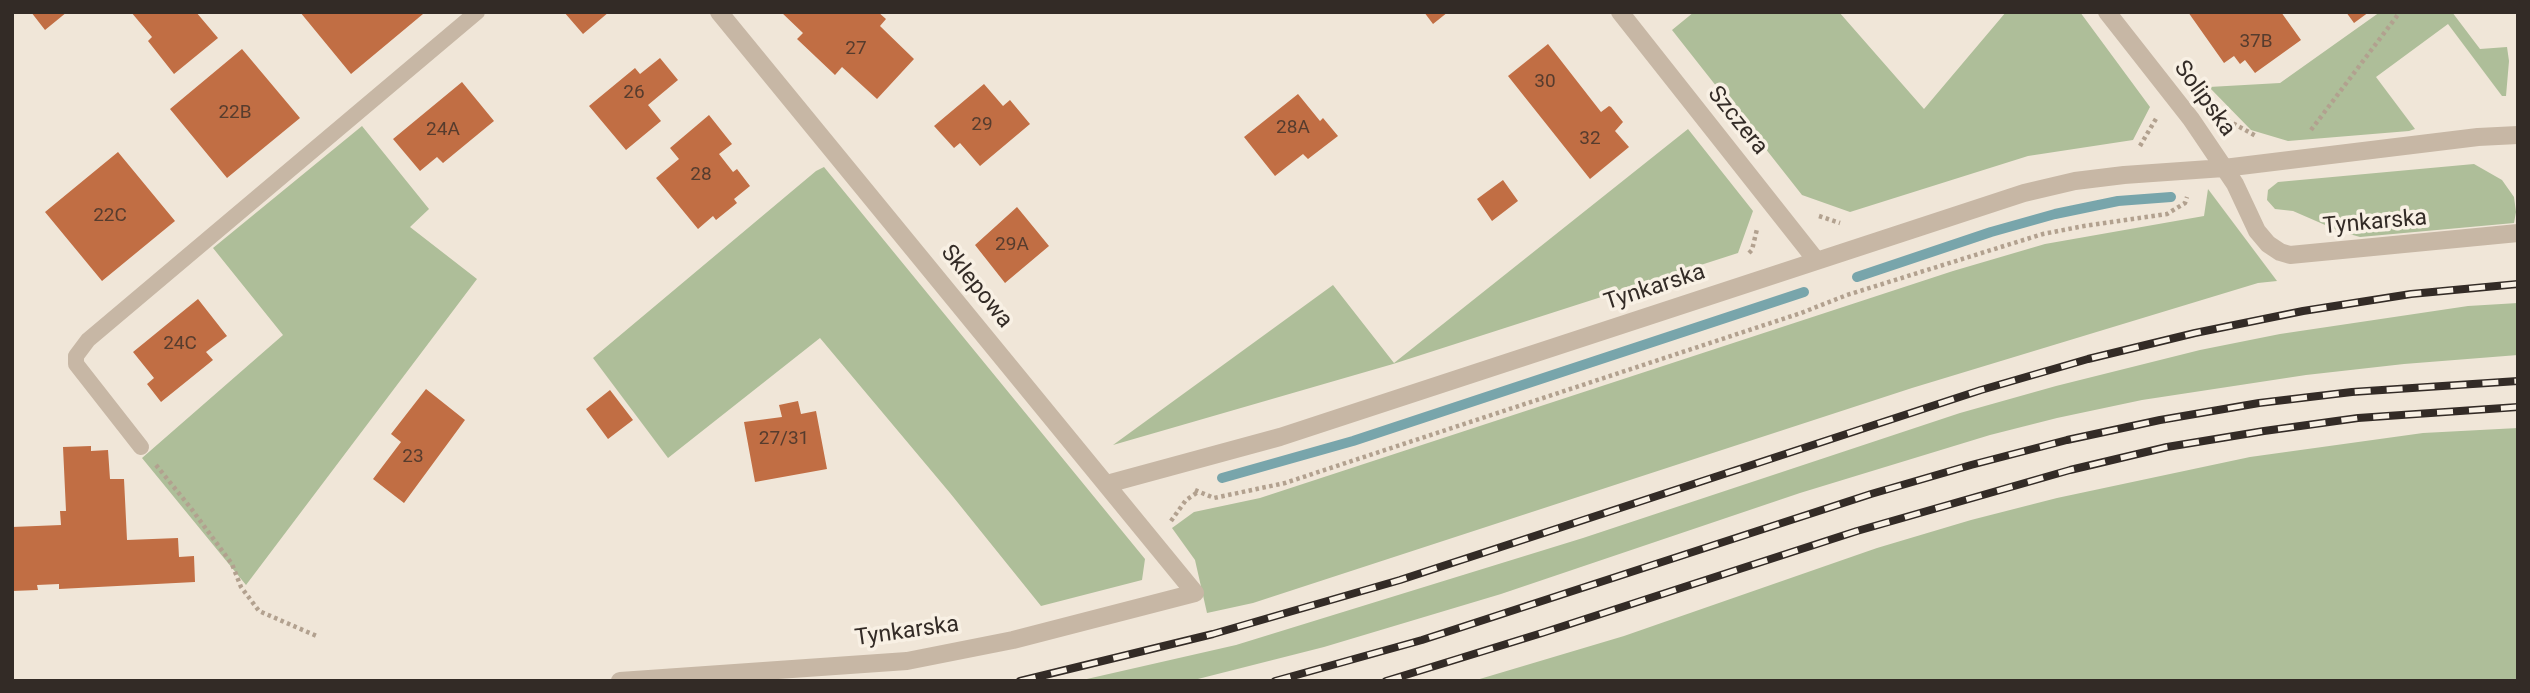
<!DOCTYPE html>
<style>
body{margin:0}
#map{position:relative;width:2530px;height:693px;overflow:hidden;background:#f0e6d8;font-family:Roboto,sans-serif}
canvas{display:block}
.frame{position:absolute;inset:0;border:14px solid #332b26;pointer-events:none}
</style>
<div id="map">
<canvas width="2530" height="693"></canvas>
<div class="frame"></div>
</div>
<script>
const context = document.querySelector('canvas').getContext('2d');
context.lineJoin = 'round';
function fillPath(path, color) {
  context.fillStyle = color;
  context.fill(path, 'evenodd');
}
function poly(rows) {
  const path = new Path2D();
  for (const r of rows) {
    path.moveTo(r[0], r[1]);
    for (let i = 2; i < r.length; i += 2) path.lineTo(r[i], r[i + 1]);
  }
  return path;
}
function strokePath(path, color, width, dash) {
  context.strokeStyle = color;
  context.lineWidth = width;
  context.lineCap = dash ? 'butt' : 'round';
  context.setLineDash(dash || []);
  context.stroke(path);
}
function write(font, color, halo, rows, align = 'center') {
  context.font = font + ' Roboto,sans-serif';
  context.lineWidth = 7;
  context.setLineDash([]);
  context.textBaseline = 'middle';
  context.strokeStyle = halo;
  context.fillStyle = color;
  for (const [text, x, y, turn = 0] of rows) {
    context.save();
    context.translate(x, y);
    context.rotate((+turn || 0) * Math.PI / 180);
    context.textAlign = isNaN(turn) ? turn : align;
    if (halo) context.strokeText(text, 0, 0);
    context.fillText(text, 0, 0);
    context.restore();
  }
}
fillPath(poly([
 [1694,12,1839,12,1924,109,2006,12,2080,12,2150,107,2133,140,2028,156,1850,212,1802,195,1672,30],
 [2380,12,2452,12,2480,49,2507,47,2509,61,2506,96,2502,96,2448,24,2376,77,2415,129,2409,131,2288,141,2251,130,2209,87,2280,83],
 [362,126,429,209,410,227,477,279,246,585,142,458,283,335,213,248],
 [1688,129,1753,211,1738,253,1393,364,1113,445,1333,285,1394,363],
 [2474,164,2502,180,2514,197,2516,212,2514,223,2360,237,2339,231,2293,211,2275,209,2267,200,2268,190,2278,182],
 [824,167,1145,559,1142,580,1041,606,950,493,820,338,668,458,593,358,816,171],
 [2208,189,2277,281,2258,283,1912,388,1253,603,1207,613,1195,560,1172,528,1194,512,1260,498,1953,271,2045,244,2204,216],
 [2518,303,2518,355,2404,364,2306,375,2142,400,2057,418,1990,435,1800,493,1501,594,1324,647,1190,681,1078,681,1236,645,1583,538,1960,413,2056,386,2200,350,2280,334,2468,306],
 [2518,428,2518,681,1473,681,1624,636,1877,548,1971,520,2057,498,2250,457,2423,433]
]), '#aebe99');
strokePath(poly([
 [1857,277,1991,232,2055,214,2118,201,2171,197],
 [1222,478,1353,441,1804,292]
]), '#78a5ab', 10);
fillPath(poly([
 [31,12,67,12,45,30],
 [131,12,196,12,218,38,174,74,148,41,152,37],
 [300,12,422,12,423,14,351,74],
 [564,12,609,12,583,34],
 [781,12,878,12,886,19,880,26,914,59,877,99,842,67,835,75,797,39,803,33],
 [1424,12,1448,12,1433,24],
 [2188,12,2281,12,2301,40,2255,73,2245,60,2240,64,2234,56,2224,63],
 [2346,12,2369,12,2354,23],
 [1548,44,1601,112,1609,106,1611,107,1623,122,1615,131,1629,147,1590,179,1508,76],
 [242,49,300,118,227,178,170,109],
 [660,58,678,80,648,105,661,121,626,150,589,106,635,68,640,74],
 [462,82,494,121,443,163,437,157,420,171,393,139],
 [984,84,1003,106,1010,100,1030,124,980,166,960,143,954,148,934,126],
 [1298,94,1320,121,1323,118,1338,136,1308,159,1303,154,1275,176,1244,137],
 [709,115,732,144,719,154,733,172,737,169,750,186,734,199,737,203,716,220,713,216,698,229,656,178,679,159,670,148],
 [118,152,175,221,102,281,45,212],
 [1503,180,1518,201,1492,221,1477,199],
 [1017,207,1049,246,1005,283,975,245],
 [198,299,227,336,206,352,213,360,161,402,147,384,154,378,133,352],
 [426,389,465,420,404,503,373,479,401,442,391,434],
 [610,390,633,420,608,439,586,409],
 [798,401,801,414,816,411,827,469,755,482,744,422,782,417,779,405],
 [91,446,91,451,108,450,110,479,124,479,127,540,178,538,179,557,194,556,195,582,59,589,59,584,37,585,38,590,12,591,12,527,61,525,60,511,66,511,63,447]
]), '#c16e44');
strokePath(poly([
 [2227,120,2256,136],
 [2311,130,2400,12],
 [2140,146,2157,117],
 [1819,216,1840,223],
 [1749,253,1752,250,1757,229],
 [156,465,190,507,232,564,241,587,259,611,319,637],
 [1195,490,1214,498,1285,483,1801,313,1847,295,2004,246,2043,234,2084,226,2167,214,2185,203,2187,197],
 [1171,521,1186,500,1198,492]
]), '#b2a18f', 4.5, [3.5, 3.5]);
strokePath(poly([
 [141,447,76,364,76,356,88,340,477,12]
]), '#c7b7a5', 16);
strokePath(poly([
 [1620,12,1816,260],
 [2107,12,2191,119,2235,184,2257,231,2268,244,2280,252,2290,255,2518,233],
 [1107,484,1280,437,2024,193,2075,181,2124,175,2224,168,2478,137,2518,135],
 [620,681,907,661,1013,640,1195,593,719,12]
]), '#c7b7a5', 18);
const rail = poly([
 [1020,681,1213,634,1400,580,1981,390,2088,359,2195,333,2303,311,2411,294,2518,284],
 [1275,681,1422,640,1871,494,1971,465,2067,440,2160,420,2259,403,2352,392,2518,381],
 [1386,681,1542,633,1857,531,2070,470,2167,447,2264,431,2358,418,2518,407]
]);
strokePath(rail, '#332b26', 8);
strokePath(rail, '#f8f0e4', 5, [16]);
write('19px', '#563c2e', null, [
 ["37B",2256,42],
 ["27",856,49],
 ["30",1545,82],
 ["26",634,93],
 ["22B",235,113],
 ["29",982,125],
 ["28A",1293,128],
 ["24A",443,130],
 ["32",1590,139],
 ["28",701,175],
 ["22C",110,216],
 ["29A",1012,245],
 ["24C",180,344],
 ["27/31",784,439],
 ["23",413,457]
]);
write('23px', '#332b26', '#f8f0e4', [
 ["Solipska",2204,99,54],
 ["Szczera",1737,121,51],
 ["Tynkarska",2375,223,-5],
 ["Sklepowa",976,287,51],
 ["Tynkarska",1655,288,-18],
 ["Tynkarska",907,632,-8]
]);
</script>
